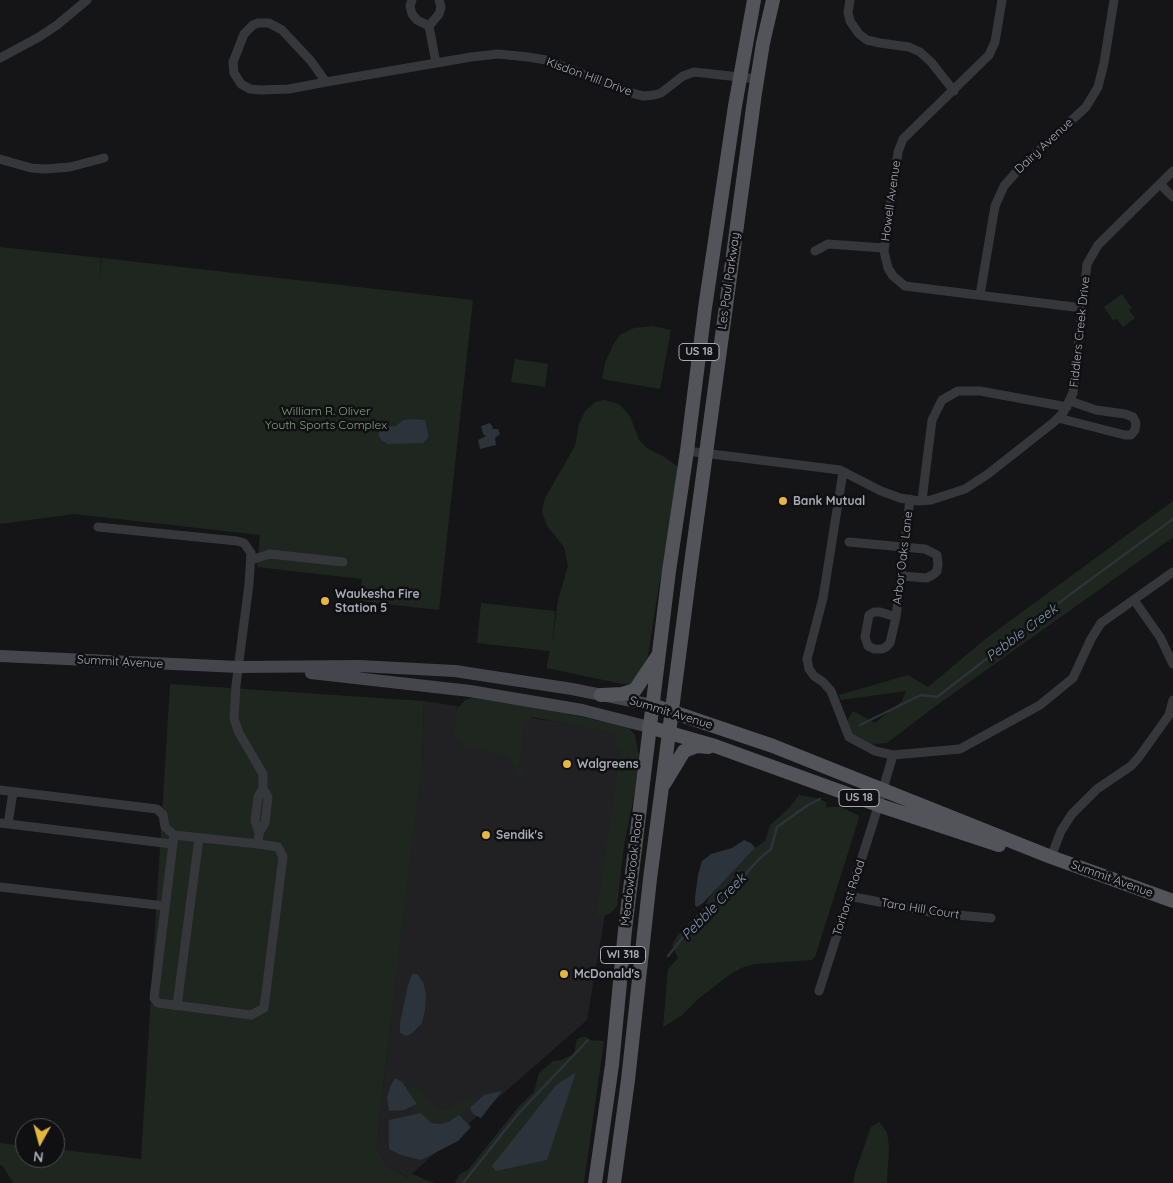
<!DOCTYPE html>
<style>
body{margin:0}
#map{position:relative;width:1173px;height:1183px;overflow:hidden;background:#151517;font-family:Quicksand,sans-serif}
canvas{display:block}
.north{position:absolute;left:15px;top:1118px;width:50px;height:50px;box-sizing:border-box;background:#101012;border:1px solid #4d4e54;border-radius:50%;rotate:187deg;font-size:14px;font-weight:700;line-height:20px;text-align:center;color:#a8abb6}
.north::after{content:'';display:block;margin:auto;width:18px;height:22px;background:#e7b63d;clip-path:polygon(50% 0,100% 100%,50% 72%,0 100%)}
</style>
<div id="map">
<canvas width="1173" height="1183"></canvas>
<div class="north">N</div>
</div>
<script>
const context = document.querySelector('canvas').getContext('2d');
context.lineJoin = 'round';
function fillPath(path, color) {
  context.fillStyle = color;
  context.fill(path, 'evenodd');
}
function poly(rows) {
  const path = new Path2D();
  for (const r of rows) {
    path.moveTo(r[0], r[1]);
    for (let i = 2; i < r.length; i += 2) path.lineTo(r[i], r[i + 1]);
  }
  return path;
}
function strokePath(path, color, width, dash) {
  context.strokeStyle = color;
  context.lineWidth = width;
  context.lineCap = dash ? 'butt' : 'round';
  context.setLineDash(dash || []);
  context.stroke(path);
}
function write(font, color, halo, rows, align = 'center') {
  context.font = font + ' Quicksand,sans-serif';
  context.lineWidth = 5;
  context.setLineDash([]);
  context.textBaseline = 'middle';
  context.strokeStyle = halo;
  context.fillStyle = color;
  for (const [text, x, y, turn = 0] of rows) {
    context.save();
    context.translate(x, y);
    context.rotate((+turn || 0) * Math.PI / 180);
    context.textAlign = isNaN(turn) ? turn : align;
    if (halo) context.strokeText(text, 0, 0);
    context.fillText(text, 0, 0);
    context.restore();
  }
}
fillPath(poly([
 [424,701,622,732,622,814,587,1020,408,1177,386,1166,377,1149,381,1105,422,760]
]), '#212124');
fillPath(poly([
 [0,247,101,258,99,282,102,258,473,300,439,610,359,601,362,579,257,567,260,535,74,514,0,524],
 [1122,294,1132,308,1129,310,1135,318,1123,327,1117,319,1113,320,1104,307],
 [653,326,671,330,660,389,602,379,605,363,613,345,620,335,634,328],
 [515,359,548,364,545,387,511,382],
 [605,400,619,404,630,416,639,440,647,448,666,458,678,467,667,550,659,585,648,656,642,672,634,684,622,684,547,668,547,664,550,651,477,643,481,603,555,611,552,645,558,600,568,566,564,547,547,526,542,511,545,498,575,446,579,424,585,411,595,402],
 [1173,501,1173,537,933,708,887,743,872,744,851,734,845,724,853,711,875,723,902,701,906,691,841,700,839,695,908,675,928,687,984,640],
 [170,684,424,701,422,763,381,1105,377,1149,386,1166,407,1177,412,1174,434,1183,13,1183,3,1166,0,1165,0,1143,25,1146,25,1158,55,1158,55,1149,141,1159],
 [473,698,538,708,587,718,626,727,630,729,635,735,639,757,634,796,624,845,617,906,610,914,596,917,621,750,614,746,617,733,532,717,524,723,519,768,525,769,524,778,519,778,514,764,505,755,465,746,457,740,454,734,454,728,458,708,465,700],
 [799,795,820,799,827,803,826,808,829,807,840,807,858,815,859,818,815,957,812,960,754,964,741,968,729,975,698,999,682,1015,663,1027,668,969,678,958,672,945,677,936,704,907,711,895,727,877,755,848,765,841,770,825,789,808],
 [582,1037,587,1037,588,1040,604,1041,584,1183,455,1183,460,1174,468,1170,520,1105,534,1092,539,1073,553,1061,561,1060,574,1054,577,1039],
 [575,1073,493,1166,556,1085],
 [414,1086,422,1096,436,1108,441,1109,448,1110,467,1098,474,1096,477,1101,470,1108,447,1122,431,1123,421,1113,413,1115,412,1107,417,1104,407,1088],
 [879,1122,887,1132,889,1147,887,1183,853,1183,855,1173,871,1127]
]), '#1f2620');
fillPath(poly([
 [413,419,425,420,428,433,428,438,423,443,388,444,381,440,378,434,382,427,396,426,403,420],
 [490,423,493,427,492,429,498,429,500,434,495,438,496,445,480,449,478,440,486,436,483,434,481,426],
 [744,840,751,843,755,848,703,903,697,907,695,905,695,898,698,875,702,861,711,854,732,848],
 [412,974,417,974,423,982,426,995,425,1009,422,1023,411,1034,406,1036,400,1033,400,1023,408,985],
 [576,1072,547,1160,496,1171,492,1166,556,1085],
 [395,1078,402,1082,417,1104,404,1110,389,1111,387,1098,390,1087],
 [502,1091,481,1118,473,1114,470,1108,484,1095],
 [421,1113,431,1123,440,1124,448,1122,459,1115,471,1127,458,1141,421,1160,401,1155,389,1149,389,1120]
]), '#2c333a');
strokePath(poly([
 [860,725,921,695,937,697,1072,593,1173,519],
 [668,956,684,936,725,897,759,859,771,849,777,827,808,805,820,799],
 [463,1183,518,1114,588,1040]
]), '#2c333a', 2.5);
strokePath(poly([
 [412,0,410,6,412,14,417,20,429,26,439,14,441,7,439,0],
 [850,0,848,12,850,21,859,34,867,40,880,43,909,47,920,52,931,62,954,91],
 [1002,0,995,42,989,55,903,139,898,152,884,251,888,268,893,276,905,286,1082,308],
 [258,23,269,23,282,30,311,61,326,82,289,89,261,90,250,89,241,84,234,73,233,62,244,34,253,25,258,23],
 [429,26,436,63],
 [0,58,39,37,57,25,87,0],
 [326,82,471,57,498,54,528,57,546,60,635,94,644,96,654,95,661,93,683,76,694,72,757,79],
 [0,159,31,168,45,169,70,167,104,158],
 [1160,184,1173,197],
 [815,251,828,244,884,248],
 [980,295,995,206,1004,186,1019,169,1086,107,1098,87,1104,63,1114,0],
 [1058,418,1125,435,1131,435,1135,430,1136,423,1133,417,1125,414,1096,410,1070,401],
 [687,451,840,470,881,491,900,498,919,501,931,500,965,489,988,474,1054,422,1063,413,1073,393,1087,264,1098,245,1173,171],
 [843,472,823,598,807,659,809,669,814,676,823,682,831,691,849,737,875,751,893,755,960,749,1040,705,1073,678,1091,639,1101,623,1173,572],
 [922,500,932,420,942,400,958,391,980,391,1067,407],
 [98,527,237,541,244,543,251,553,249,584,236,685,234,719,239,733,263,774,263,789,268,797,265,823,259,833,258,844,278,847,283,857,264,1008,251,1015,158,1003,154,998,174,835,258,844],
 [849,542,925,549,937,555,938,564,937,571,934,574,927,578,901,576],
 [251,560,270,554,343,562],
 [1134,600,1160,637,1173,664],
 [896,617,880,612,874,612,869,615,865,637,868,646,874,649,882,649,886,647,890,643,896,617,910,499],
 [0,790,157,809,163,815,165,827,174,835],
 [0,823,172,844],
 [8,824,13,792],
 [259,833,255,821,258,797,263,789],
 [1051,857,1061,831,1072,814,1097,789,1131,766,1139,757,1169,715,1173,700],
 [0,887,165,906],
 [849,896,935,913,991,918],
 [819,991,873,823,893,755],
 [177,1006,199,838]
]), '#36373b', 9);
strokePath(poly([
 [0,656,239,667,359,666,455,671,572,689,652,705],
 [311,673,470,691,582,710,649,727]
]), '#44464b', 12);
strokePath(poly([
 [601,695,622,694,635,690,657,657],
 [652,705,773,746,1051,857,1173,901],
 [649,727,715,746,878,805,999,845],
 [664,784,684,751,697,746,708,747],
 [595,1183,612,1065,625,930,669,571,687,451,705,308,735,106,754,0],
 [614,1183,628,1080,650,879,690,571,755,93,763,43,773,0]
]), '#52545a', 14);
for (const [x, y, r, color] of [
 [783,501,5,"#e7b63d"],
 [325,601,5,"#e7b63d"],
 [567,764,5,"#e7b63d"],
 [486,835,5,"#e7b63d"],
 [564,974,5,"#e7b63d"]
]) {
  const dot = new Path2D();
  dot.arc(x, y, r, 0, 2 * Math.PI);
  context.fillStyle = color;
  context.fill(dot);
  strokePath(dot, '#101012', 2);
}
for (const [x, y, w] of [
 [699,352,40],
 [859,798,40],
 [623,955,45]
]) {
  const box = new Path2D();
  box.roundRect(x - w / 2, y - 8.5, w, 17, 4);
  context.fillStyle = '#101012';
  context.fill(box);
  strokePath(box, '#a8abb6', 1);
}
write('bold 11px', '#a8abb6', null, [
 ["US 18",699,352],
 ["US 18",859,798],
 ["WI 318",623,955]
]);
write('12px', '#a8abb6', '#101012', [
 ["Kisdon Hill Drive",589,77,20],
 ["Dairy Avenue",1044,146,-43],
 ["Howell Avenue",891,201,-82],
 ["Les Paul Parkway",729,281,-82],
 ["Fiddlers Creek Drive",1080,332,-84],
 ["Arbor Oaks Lane",903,558,-83],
 ["Summit Avenue",120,662,3],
 ["Summit Avenue",671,713,17],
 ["Meadowbrook Road",632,870,-83],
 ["Summit Avenue",1112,879,20],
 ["Torhorst Road",849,898,-72],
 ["Tara Hill Court",920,909,9]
]);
write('12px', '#80a083', '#101012', [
 ["William R. Oliver",326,411],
 ["Youth Sports Complex",326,425]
]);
write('bold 12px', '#a8abb6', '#101012', [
 ["Bank Mutual",793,501],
 ["Waukesha Fire",335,594],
 ["Station 5",335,608],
 ["Walgreens",577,764],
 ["Sendik's",496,835],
 ["McDonald's",574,974]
], 'left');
write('italic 14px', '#8097af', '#101012', [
 ["Pebble Creek",1022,633,-37],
 ["Pebble Creek",714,907,-46]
]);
</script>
